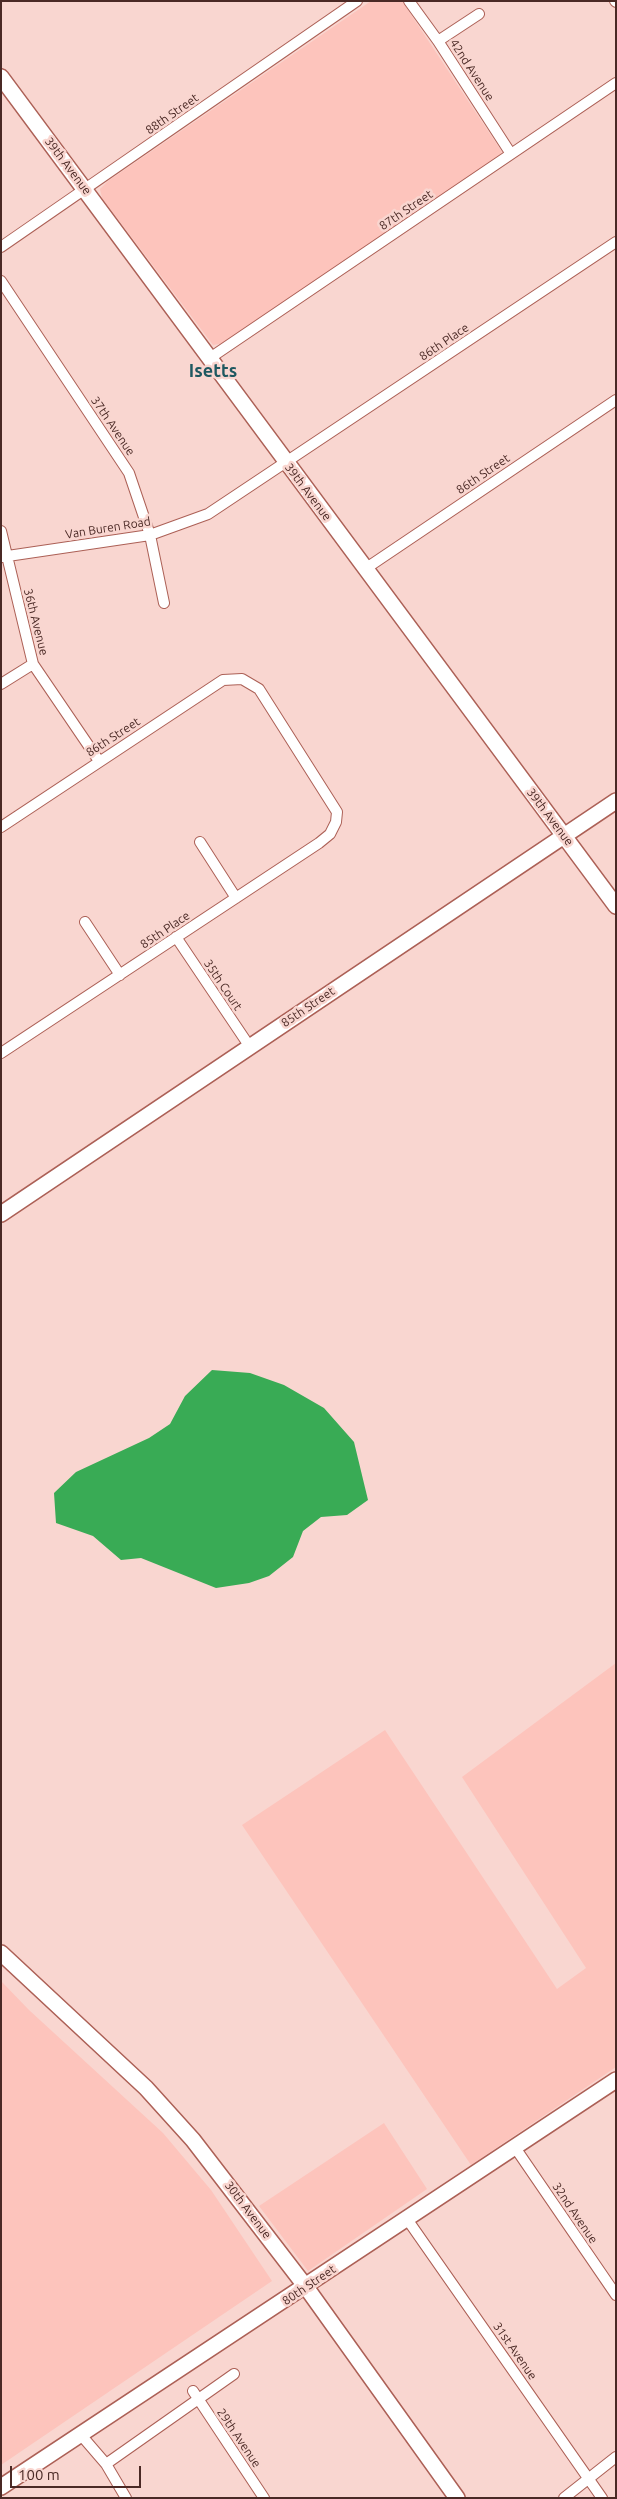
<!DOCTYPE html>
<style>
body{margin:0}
#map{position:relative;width:617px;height:2499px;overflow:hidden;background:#f9d6d0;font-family:Ubuntu,sans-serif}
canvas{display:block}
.frame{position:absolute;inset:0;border:2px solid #4a2925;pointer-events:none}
.scale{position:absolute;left:10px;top:2466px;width:131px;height:22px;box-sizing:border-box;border:2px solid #4a2925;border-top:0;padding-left:6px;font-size:15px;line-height:18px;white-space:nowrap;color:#4a2925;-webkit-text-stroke:4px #f9d6d0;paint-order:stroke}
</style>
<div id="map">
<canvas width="617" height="2499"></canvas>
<div class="frame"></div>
<div class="scale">100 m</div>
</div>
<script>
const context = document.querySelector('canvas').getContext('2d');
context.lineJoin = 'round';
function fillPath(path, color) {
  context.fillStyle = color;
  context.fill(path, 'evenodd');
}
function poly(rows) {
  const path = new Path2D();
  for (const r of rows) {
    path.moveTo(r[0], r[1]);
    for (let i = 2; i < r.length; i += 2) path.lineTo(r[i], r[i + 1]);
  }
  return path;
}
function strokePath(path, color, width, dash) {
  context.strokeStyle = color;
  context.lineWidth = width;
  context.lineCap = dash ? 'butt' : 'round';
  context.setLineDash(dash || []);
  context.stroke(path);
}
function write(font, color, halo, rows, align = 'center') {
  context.font = font + ' Ubuntu,sans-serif';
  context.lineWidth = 5;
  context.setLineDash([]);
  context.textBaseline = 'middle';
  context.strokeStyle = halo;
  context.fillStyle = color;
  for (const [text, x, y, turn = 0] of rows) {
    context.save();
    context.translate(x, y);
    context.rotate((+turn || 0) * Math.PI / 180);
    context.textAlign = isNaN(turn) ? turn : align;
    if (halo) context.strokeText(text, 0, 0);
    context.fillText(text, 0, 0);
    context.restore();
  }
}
fillPath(poly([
 [371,1,402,1,502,152,499,156,225,343,213,345,102,198,100,189,108,181],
 [616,1663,616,2067,471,2165,242,1825,385,1730,557,1989,586,1968,462,1777],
 [1,1981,29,2010,163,2133,211,2190,272,2281,1,2465],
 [384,2123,427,2189,308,2271,259,2206]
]), '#fdc4bc');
fillPath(poly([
 [212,1370,250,1373,284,1385,324,1408,354,1442,368,1500,347,1515,321,1517,303,1531,293,1557,269,1576,249,1583,216,1588,141,1558,121,1560,93,1536,56,1523,54,1493,76,1472,149,1438,170,1424,185,1396]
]), '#39ab55');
const street = poly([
 [409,1,438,41,511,154],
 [615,1,616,2],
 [438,41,479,14],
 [1,247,357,1],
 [1,281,129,473,150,535,164,603],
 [210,358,616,83],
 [1,531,33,664,99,761],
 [1,557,150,535,208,514,616,242],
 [365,569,616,400],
 [1,684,33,664],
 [1,827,223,680,242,679,259,689,337,812,336,822,330,834,319,843,1,1053],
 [200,842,236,898],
 [85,922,120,975],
 [176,937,250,1047],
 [514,2146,616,2295],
 [407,2219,602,2498],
 [193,2391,264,2498],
 [81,2435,106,2464,126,2498],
 [106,2464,234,2374],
 [564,2498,616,2457]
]);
const secondary = poly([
 [1,77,616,906],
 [1,1214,616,801],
 [1,1953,146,2088,193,2140,306,2287,457,2498],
 [1,2487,616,2080]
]);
strokePath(street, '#ac6056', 12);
strokePath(secondary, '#ac6056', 18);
strokePath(street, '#fff', 10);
strokePath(secondary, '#fff', 15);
write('12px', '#4a2925', '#f9d6d0', [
 ["42nd Avenue",472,70,57],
 ["88th Street",172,114,-35],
 ["39th Avenue",68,166,53],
 ["87th Street",406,210,-34],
 ["86th Place",444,342,-34],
 ["37th Avenue",113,426,56],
 ["86th Street",483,474,-34],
 ["39th Avenue",308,492,53],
 ["Van Buren Road",108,528,-9],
 ["36th Avenue",36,622,76],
 ["86th Street",113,737,-33],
 ["39th Avenue",550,817,53],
 ["85th Place",165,930,-34],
 ["35th Court",223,985,56],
 ["85th Street",308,1007,-34],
 ["30th Avenue",248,2210,53],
 ["32nd Avenue",575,2213,56],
 ["80th Street",309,2285,-34],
 ["31st Avenue",515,2351,55],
 ["29th Avenue",239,2438,56]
]);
write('bold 18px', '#1e5860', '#f9d6d0', [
 ["Isetts",213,371]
]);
</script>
